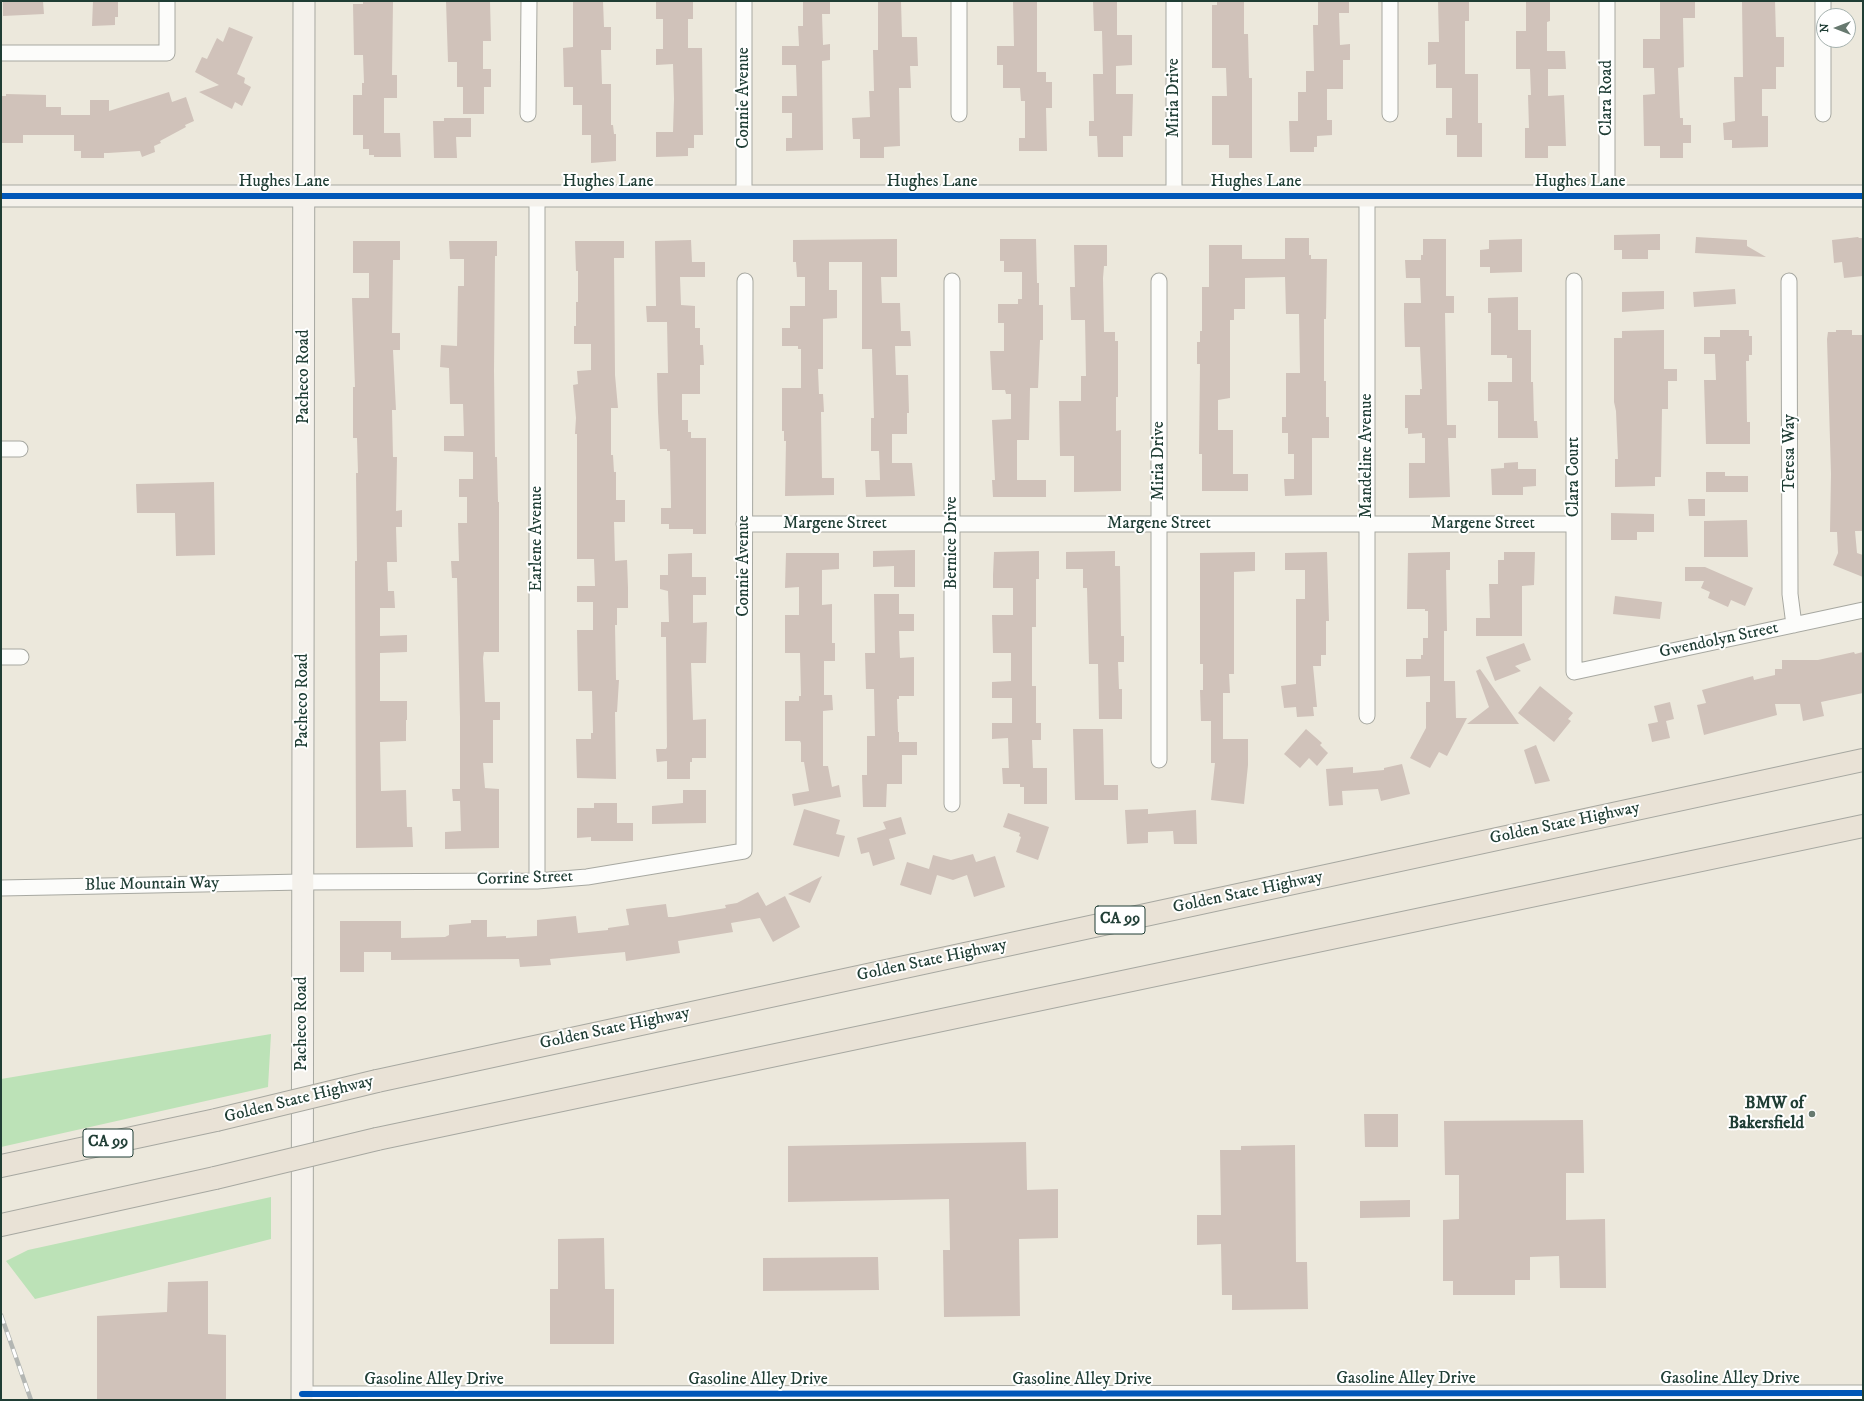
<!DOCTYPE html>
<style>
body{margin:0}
#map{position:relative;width:1864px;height:1401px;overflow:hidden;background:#ece8dc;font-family:"IM FELL DW Pica",serif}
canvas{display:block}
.frame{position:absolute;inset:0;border:2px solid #1f3d34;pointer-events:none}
.north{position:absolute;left:1816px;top:8px;width:40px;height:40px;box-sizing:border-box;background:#fff;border:1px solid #a5b1ae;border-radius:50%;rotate:270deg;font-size:11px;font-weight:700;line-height:16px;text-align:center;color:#1f3d34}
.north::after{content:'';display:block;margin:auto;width:14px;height:18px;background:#67796f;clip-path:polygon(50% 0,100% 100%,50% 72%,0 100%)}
</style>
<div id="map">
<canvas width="1864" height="1401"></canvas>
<div class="frame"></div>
<div class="north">N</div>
</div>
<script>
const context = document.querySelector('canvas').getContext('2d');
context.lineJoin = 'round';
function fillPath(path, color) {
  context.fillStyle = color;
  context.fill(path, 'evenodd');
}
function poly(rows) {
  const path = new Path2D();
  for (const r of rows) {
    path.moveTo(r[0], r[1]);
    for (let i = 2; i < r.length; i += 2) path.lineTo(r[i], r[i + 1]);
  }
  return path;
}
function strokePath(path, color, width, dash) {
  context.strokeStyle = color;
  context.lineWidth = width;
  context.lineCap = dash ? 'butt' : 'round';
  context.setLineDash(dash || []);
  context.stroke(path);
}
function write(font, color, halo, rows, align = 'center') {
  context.font = font + ' "IM FELL DW Pica",serif';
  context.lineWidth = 4;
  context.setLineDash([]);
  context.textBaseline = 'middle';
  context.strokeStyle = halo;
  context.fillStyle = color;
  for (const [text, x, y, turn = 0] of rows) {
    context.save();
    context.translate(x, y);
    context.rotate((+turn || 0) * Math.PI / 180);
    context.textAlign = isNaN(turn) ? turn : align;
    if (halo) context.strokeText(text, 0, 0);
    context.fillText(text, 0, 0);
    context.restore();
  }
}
fillPath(poly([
 [271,1034,268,1087,1,1147,1,1079],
 [271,1197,271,1239,35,1299,6,1261,28,1250]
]), '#bce2b7');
fillPath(poly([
 [3,1,43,1,44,14,3,16],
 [93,1,118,1,118,17,115,17,115,25,92,26],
 [363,1,393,1,392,75,397,75,397,98,384,98,384,133,400,133,401,157,374,157,374,155,369,155,369,149,363,149,363,135,353,135,353,95,362,95,362,83,364,83,363,55,354,55,353,4,363,4],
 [446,1,490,1,491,41,483,41,483,69,491,69,491,87,484,87,484,114,463,114,463,87,457,87,457,62,448,62],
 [573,1,603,1,604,27,611,27,611,50,601,50,602,84,611,84,611,125,613,125,614,134,616,134,616,161,591,163,591,135,582,135,582,105,573,105,573,87,564,87,563,48,573,47],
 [656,1,693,1,693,19,688,19,688,48,702,48,703,135,694,135,694,148,688,148,688,156,656,157,656,132,673,132,674,99,673,64,656,65,656,49,663,49,663,19,656,19],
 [803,1,830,1,830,14,822,14,823,45,830,44,830,60,822,61,823,150,786,151,786,138,792,138,792,113,782,113,782,96,797,96,796,65,782,65,782,46,799,46,798,26,803,26],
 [878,1,901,1,902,37,917,37,918,66,910,66,911,88,899,88,900,146,884,147,884,158,860,158,860,139,853,139,852,118,870,117,869,91,874,91,873,50,878,50],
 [1013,1,1037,1,1037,72,1046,72,1046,82,1052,82,1052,108,1046,108,1047,151,1019,151,1019,138,1025,138,1025,101,1021,101,1020,88,1003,88,1003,65,997,65,997,46,1014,46],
 [1093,1,1117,1,1117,35,1132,35,1132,65,1116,66,1116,94,1133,94,1132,136,1123,136,1123,157,1098,157,1097,136,1089,136,1089,121,1094,121,1093,74,1103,74,1102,31,1094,31],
 [1217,1,1244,1,1244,34,1248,34,1249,78,1252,78,1252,158,1229,158,1229,145,1212,145,1212,96,1227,96,1226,68,1212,68,1212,5,1217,5],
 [1318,1,1349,1,1349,13,1339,13,1340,45,1350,44,1350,60,1343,60,1343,89,1327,89,1327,120,1332,120,1332,135,1317,136,1317,147,1314,147,1314,152,1290,152,1289,121,1298,121,1298,92,1306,92,1306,71,1314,71,1313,25,1318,25],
 [1438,1,1469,1,1469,21,1465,21,1465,74,1478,74,1478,123,1482,123,1482,157,1457,157,1457,135,1446,135,1446,118,1452,118,1452,88,1436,88,1436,64,1428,65,1428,42,1439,42],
 [1526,1,1550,1,1550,21,1547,22,1547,51,1565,51,1566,69,1548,69,1548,96,1564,95,1566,146,1548,146,1548,158,1525,158,1525,128,1529,128,1528,95,1531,95,1530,69,1516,69,1516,31,1526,31],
 [1660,1,1695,1,1695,18,1683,18,1684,67,1678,68,1680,118,1683,118,1683,125,1691,125,1691,143,1683,143,1683,158,1660,158,1660,146,1644,146,1643,95,1655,94,1654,68,1643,68,1643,39,1660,39],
 [1742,1,1775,1,1776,37,1784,37,1784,67,1776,67,1776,89,1762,89,1762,116,1768,116,1768,147,1732,148,1732,140,1724,140,1723,123,1735,121,1734,77,1743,77],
 [229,27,253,37,237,74,245,78,244,83,251,87,242,106,235,102,232,109,199,92,219,85,195,72,202,57,207,59,217,38,223,42],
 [169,92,172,102,186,97,194,121,185,125,186,127,160,141,161,143,154,146,155,152,142,157,140,151,108,153,104,153,104,158,81,158,81,151,74,151,74,135,23,135,23,143,1,143,1,96,6,96,6,94,46,95,46,107,61,107,61,115,90,115,90,100,109,100,109,111],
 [444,118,471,118,471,137,456,137,457,158,434,158,433,121,444,121],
 [1660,234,1660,250,1648,250,1648,259,1622,259,1622,250,1614,250,1614,235],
 [1696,237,1747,240,1747,246,1766,257,1695,253],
 [1858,237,1859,238,1863,238,1863,276,1844,278,1842,262,1834,263,1832,240],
 [1285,238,1309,238,1309,255,1311,255,1311,259,1327,259,1326,319,1324,319,1324,381,1326,381,1326,417,1329,417,1329,438,1312,438,1312,495,1285,496,1284,479,1294,479,1294,454,1288,454,1288,433,1282,433,1282,417,1286,417,1286,373,1300,373,1299,314,1286,314,1285,277,1245,278,1245,309,1234,309,1234,320,1230,320,1230,398,1218,400,1218,430,1233,430,1233,474,1248,474,1248,491,1202,491,1202,454,1199,454,1200,364,1197,364,1197,342,1200,342,1200,331,1202,331,1202,287,1209,287,1209,245,1242,245,1242,259,1285,259],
 [897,239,897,277,881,277,882,303,900,303,901,331,910,331,911,346,895,346,896,375,908,375,909,413,907,413,907,434,892,434,892,463,912,463,915,496,866,497,865,480,880,480,879,451,871,451,871,418,874,418,872,349,862,349,862,262,829,262,829,290,837,290,837,318,823,319,823,369,818,369,819,394,823,394,824,412,821,412,822,478,834,478,834,495,785,496,786,441,784,441,784,431,782,431,782,388,801,388,801,349,798,349,798,346,782,346,782,328,790,328,790,306,805,306,805,277,797,277,796,262,793,262,793,240],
 [1000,239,1036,239,1037,283,1039,283,1039,305,1043,305,1043,340,1040,340,1038,388,1030,388,1029,440,1017,440,1017,480,1046,480,1046,497,993,497,992,480,995,480,992,420,1011,419,1011,394,1006,394,1005,390,992,390,990,351,1004,351,1004,323,998,323,998,304,1018,304,1018,299,1022,299,1022,272,1004,272,1004,261,1000,261],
 [1423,239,1446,239,1446,296,1454,296,1454,313,1445,313,1447,425,1456,425,1456,438,1448,438,1450,497,1409,498,1409,463,1425,463,1425,438,1422,438,1422,433,1408,434,1408,428,1405,428,1405,395,1420,395,1420,389,1422,389,1420,347,1405,347,1404,315,1404,303,1421,303,1420,278,1406,278,1405,260,1421,260,1421,255,1423,255],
 [1522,239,1522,272,1490,273,1490,267,1480,267,1480,250,1489,249,1489,240],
 [691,240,692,262,705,262,705,277,680,277,681,305,695,306,695,328,700,328,700,345,703,345,704,365,700,365,700,394,682,394,682,420,688,420,688,432,691,432,691,438,706,438,706,534,693,534,693,529,669,529,669,524,661,524,661,508,671,508,671,504,670,451,667,451,667,449,660,449,658,412,657,373,668,373,667,322,647,322,646,306,656,306,655,241],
 [353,241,400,241,400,260,393,260,392,333,400,333,400,350,393,350,396,410,392,410,393,457,397,457,396,511,402,510,402,527,396,527,397,562,387,562,388,591,394,591,395,608,380,608,380,636,407,635,407,652,380,653,380,701,407,701,407,720,406,720,406,741,380,742,381,791,406,790,407,827,412,827,413,847,356,848,355,561,357,561,356,473,358,473,357,438,353,438,353,387,355,387,352,298,369,298,369,273,353,273],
 [449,241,497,241,497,256,495,256,494,371,495,457,497,457,498,502,499,502,499,652,484,652,483,658,485,702,500,702,500,720,493,720,493,763,483,763,485,788,499,789,499,848,445,849,445,832,461,831,460,801,453,801,452,789,460,789,460,718,457,578,452,578,451,561,459,561,458,523,467,523,467,497,459,497,459,479,473,479,473,452,444,451,444,436,464,436,463,404,450,404,449,368,440,367,441,345,457,346,458,286,464,286,464,259,450,259],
 [575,241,624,241,624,258,614,258,615,375,618,408,611,408,611,455,613,455,614,472,616,472,616,500,625,500,625,522,614,522,615,561,627,560,628,588,628,608,617,608,617,625,615,625,616,680,619,680,617,712,615,712,616,779,577,778,576,739,591,739,591,733,593,733,592,691,578,691,577,630,593,630,593,602,577,602,577,586,595,586,594,559,577,559,577,434,575,434,576,418,573,385,578,384,577,371,591,370,591,344,574,344,574,326,576,326,576,302,578,302,578,271,576,271],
 [1074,245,1107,245,1107,266,1104,266,1103,278,1104,332,1115,332,1115,341,1118,341,1118,397,1116,397,1116,431,1121,430,1121,491,1074,492,1074,456,1060,456,1059,401,1081,401,1081,376,1086,376,1085,320,1071,320,1070,287,1075,287],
 [1735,289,1736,304,1694,307,1693,292],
 [1664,291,1664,309,1622,312,1622,292],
 [1518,297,1518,330,1531,330,1531,382,1533,382,1534,421,1537,421,1538,438,1498,438,1498,401,1488,401,1488,382,1512,382,1512,358,1507,358,1507,355,1491,355,1491,313,1488,313,1488,298],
 [1664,330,1664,369,1677,369,1677,381,1668,381,1668,409,1662,409,1661,477,1655,477,1655,486,1615,487,1615,459,1618,459,1616,411,1614,402,1614,338,1622,338,1622,331],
 [1720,330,1749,330,1749,336,1752,336,1752,355,1749,355,1749,361,1746,361,1747,422,1750,422,1750,444,1706,444,1704,380,1716,380,1715,354,1704,354,1704,337,1720,337],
 [1836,330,1852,330,1852,335,1863,335,1863,531,1855,531,1857,553,1863,555,1863,577,1833,565,1838,553,1837,532,1830,532,1831,474,1827,339,1828,332,1836,332],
 [1518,462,1518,469,1536,469,1536,486,1523,487,1523,495,1492,495,1491,469,1504,468,1504,463],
 [1706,472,1725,472,1725,476,1748,476,1748,492,1706,492],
 [214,482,215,555,176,556,175,513,137,513,136,484],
 [1688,499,1705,499,1705,516,1689,516],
 [1611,513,1654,514,1654,532,1637,532,1637,540,1611,540],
 [1747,520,1748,557,1704,557,1704,521],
 [915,550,915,587,894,587,894,566,873,567,873,551],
 [1039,551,1039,579,1036,579,1036,627,1032,627,1032,686,1036,686,1036,723,1041,723,1041,740,1032,740,1033,768,1047,768,1047,804,1024,804,1024,787,1020,787,1020,784,1003,784,1002,768,1009,768,1008,738,992,739,992,723,1012,723,1012,698,992,698,992,682,1011,681,1011,653,993,653,992,615,1013,615,1013,588,993,588,993,575,994,552],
 [1115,551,1115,566,1120,566,1121,636,1124,636,1124,662,1118,662,1119,689,1122,689,1122,719,1099,719,1098,664,1089,664,1087,588,1083,588,1083,569,1066,569,1066,552],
 [1255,552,1255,571,1234,572,1234,674,1229,674,1230,693,1223,693,1223,739,1248,739,1248,765,1244,804,1211,800,1215,763,1211,763,1211,721,1201,721,1200,690,1203,690,1203,664,1200,664,1200,553],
 [1327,552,1329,621,1326,621,1326,655,1321,655,1321,666,1313,666,1317,707,1313,707,1314,716,1297,717,1296,707,1284,708,1281,686,1296,684,1296,599,1305,599,1305,570,1285,570,1285,553],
 [1450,552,1450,570,1446,570,1447,631,1444,631,1444,681,1455,681,1456,718,1467,718,1447,756,1439,752,1430,768,1410,758,1426,728,1426,702,1430,702,1430,676,1406,677,1406,659,1421,659,1421,655,1423,655,1423,638,1428,638,1428,611,1425,611,1425,609,1407,609,1408,553],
 [1504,552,1535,552,1534,585,1522,586,1522,636,1476,636,1476,618,1490,618,1489,584,1498,584,1498,560,1504,560],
 [692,553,692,577,706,577,706,595,693,595,693,623,707,622,706,663,691,663,693,720,706,719,706,758,692,758,692,762,690,762,690,779,667,779,667,761,657,762,656,749,666,749,667,747,666,637,661,637,661,622,669,622,668,591,660,589,660,575,668,575,668,554],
 [786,553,839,553,839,569,822,570,822,605,832,604,832,643,835,643,835,661,824,661,824,695,832,695,833,710,823,711,823,766,828,766,832,787,839,785,841,797,794,806,792,794,809,791,804,762,801,762,801,743,800,741,785,741,785,701,799,701,799,696,801,696,800,653,785,653,785,615,799,615,799,587,785,588],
 [1685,567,1705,567,1753,588,1745,606,1731,600,1728,607,1708,598,1710,592,1701,588,1704,581,1685,581],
 [874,594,899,594,899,614,914,614,914,631,899,631,900,658,914,657,914,696,899,696,899,699,897,699,898,732,899,732,899,742,917,742,917,755,902,755,902,784,887,784,886,807,863,807,862,775,867,775,867,736,875,736,874,689,866,689,865,653,875,653],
 [1615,596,1662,602,1660,619,1613,614],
 [1524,643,1531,660,1515,666,1521,671,1495,681,1486,657],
 [1854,652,1855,654,1863,652,1863,693,1821,702,1824,716,1803,721,1800,704,1775,704,1777,715,1704,735,1697,705,1706,703,1702,690,1753,676,1754,680,1775,675,1775,669,1782,669,1782,660,1818,660],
 [1480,669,1519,724,1467,724,1489,707,1476,671],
 [1540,686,1573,713,1568,719,1571,721,1554,742,1518,713],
 [1670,702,1674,719,1666,721,1670,738,1652,742,1648,724,1658,722,1654,706],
 [1073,729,1103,729,1104,785,1118,785,1118,800,1075,800],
 [1306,729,1322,743,1320,745,1328,753,1317,766,1309,758,1300,768,1284,754],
 [1536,745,1550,781,1535,784,1524,750],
 [1402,764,1410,794,1381,801,1378,789,1342,791,1343,805,1329,806,1326,769,1353,767,1353,773,1384,770,1384,768],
 [683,790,706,790,706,823,652,824,652,806,683,803],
 [594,803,617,803,617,823,633,823,633,841,591,841,591,837,577,838,577,808,594,808],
 [804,809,840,820,836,834,845,836,839,857,793,845],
 [1148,809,1148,814,1196,810,1197,844,1174,844,1173,831,1148,832,1148,843,1127,844,1125,810],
 [1008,813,1049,827,1038,860,1016,852,1021,837,1019,836,1020,833,1003,827],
 [901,817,906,834,889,839,895,859,873,866,869,852,861,854,857,838,886,829,883,822],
 [973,854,976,862,995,856,1005,887,974,897,967,875,953,880,937,875,931,895,900,885,907,862,929,869,933,855,951,860],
 [822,876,810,903,788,894],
 [758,892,766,906,785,896,800,927,773,942,760,918,731,923,733,932,678,941,680,953,626,961,625,952,550,959,551,965,520,967,519,959,391,960,391,952,364,952,364,972,340,972,340,921,401,921,401,938,445,937,449,935,449,925,471,923,471,920,487,920,487,937,506,936,506,938,537,936,537,920,576,916,578,933,608,930,608,928,629,925,626,909,666,904,668,917,673,917,726,908,725,905,737,903],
 [1364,1114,1398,1114,1398,1147,1365,1147],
 [1583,1120,1584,1173,1566,1173,1566,1220,1605,1219,1606,1288,1560,1288,1559,1256,1530,1257,1530,1280,1515,1280,1515,1295,1453,1295,1453,1281,1443,1281,1443,1220,1459,1219,1459,1175,1445,1175,1444,1121],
 [1026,1142,1027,1190,1058,1189,1058,1238,1019,1239,1020,1316,944,1317,943,1250,950,1250,949,1199,788,1202,788,1146],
 [1295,1145,1296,1262,1307,1262,1308,1309,1232,1310,1232,1295,1222,1295,1221,1244,1197,1245,1197,1215,1221,1215,1220,1150,1241,1150,1241,1146],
 [1410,1200,1410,1217,1360,1218,1360,1201],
 [604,1238,605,1289,614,1289,614,1344,550,1344,550,1289,558,1289,558,1239],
 [878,1257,879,1290,763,1291,763,1258],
 [208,1281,208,1334,226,1335,226,1400,97,1400,97,1316,167,1312,168,1282]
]), '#d0c2ba');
const street = poly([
 [744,1,744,196],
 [1174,1,1174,196],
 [1607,1,1607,196],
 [1823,1,1823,114],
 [1,53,167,53,167,1],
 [528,114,529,1],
 [959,114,959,1],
 [1390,114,1390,1],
 [537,196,537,881],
 [1159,281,1159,760],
 [1574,281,1574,672,1863,610],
 [1789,281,1790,594,1794,625],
 [1,449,20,449],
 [744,524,1574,524],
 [1,657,21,657],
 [1367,716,1367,196],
 [952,804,952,281],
 [1,888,303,882,537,881,587,877,744,851,745,281],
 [302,1394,1863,1393]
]);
const secondary = poly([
 [1,196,1863,196],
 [302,1400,304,1]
]);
const highway = poly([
 [377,1081,1863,760],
 [377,1139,1863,826],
 [1,1166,216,1120],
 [1,1225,215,1178]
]);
strokePath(street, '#a7a8a1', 17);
strokePath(secondary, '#a7a8a1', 23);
strokePath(highway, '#a7a8a1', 24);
strokePath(street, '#fcfcfa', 15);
strokePath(secondary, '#f4f1eb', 21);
strokePath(highway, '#e9e2d6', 22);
const rail = poly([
 [1,1315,31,1400]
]);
strokePath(rail, '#b3b6b3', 4.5);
strokePath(rail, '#fff', 3, [9]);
const highwayBridge = poly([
 [216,1120,377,1081],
 [215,1178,377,1139]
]);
strokePath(highwayBridge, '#a7a8a1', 24, []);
strokePath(highwayBridge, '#e9e2d6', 22);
strokePath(poly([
 [1,196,1863,196],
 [302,1394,1863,1393]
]), '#0057b8', 6);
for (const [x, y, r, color] of [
 [1812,1114,4,"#67796f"]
]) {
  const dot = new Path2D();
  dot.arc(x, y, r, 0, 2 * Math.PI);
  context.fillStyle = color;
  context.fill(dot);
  strokePath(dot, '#fff', 1.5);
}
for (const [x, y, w] of [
 [1120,920,50],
 [108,1143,50]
]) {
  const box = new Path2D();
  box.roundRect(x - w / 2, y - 14, w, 28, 3);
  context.fillStyle = '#fff';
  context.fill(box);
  strokePath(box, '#1f3d34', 1);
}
write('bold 16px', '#1f3d34', null, [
 ["CA 99",1120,920],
 ["CA 99",108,1143]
]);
write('17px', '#1f3d34', '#fff', [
 ["Connie Avenue",744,98,-90],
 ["Miria Drive",1174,98,-90],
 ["Clara Road",1607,98,-90],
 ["Hughes Lane",284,182],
 ["Hughes Lane",608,182],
 ["Hughes Lane",932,182],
 ["Hughes Lane",1256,182],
 ["Hughes Lane",1580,182],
 ["Pacheco Road",304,377,-90],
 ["Teresa Way",1790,453,-90],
 ["Mandeline Avenue",1367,456,-90],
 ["Miria Drive",1159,461,-90],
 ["Clara Court",1574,477,-90],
 ["Margene Street",835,524],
 ["Margene Street",1159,524],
 ["Margene Street",1483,524],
 ["Earlene Avenue",537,539,-90],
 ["Bernice Drive",952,543,-90],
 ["Connie Avenue",744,566,-90],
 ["Gwendolyn Street",1719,641,-12],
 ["Pacheco Road",303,701,-90],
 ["Golden State Highway",1565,824,-12],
 ["Corrine Street",525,879,-2],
 ["Blue Mountain Way",152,885,-1],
 ["Golden State Highway",1248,893,-12],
 ["Golden State Highway",932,961,-12],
 ["Pacheco Road",302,1024,-90],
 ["Golden State Highway",615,1029,-12],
 ["Golden State Highway",299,1100,-14],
 ["Gasoline Alley Drive",1406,1379],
 ["Gasoline Alley Drive",1730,1379],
 ["Gasoline Alley Drive",434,1380],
 ["Gasoline Alley Drive",758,1380],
 ["Gasoline Alley Drive",1082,1380]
]);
write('bold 17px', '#1f3d34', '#fff', [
 ["BMW of",1804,1104],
 ["Bakersfield",1804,1124]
], 'right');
</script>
